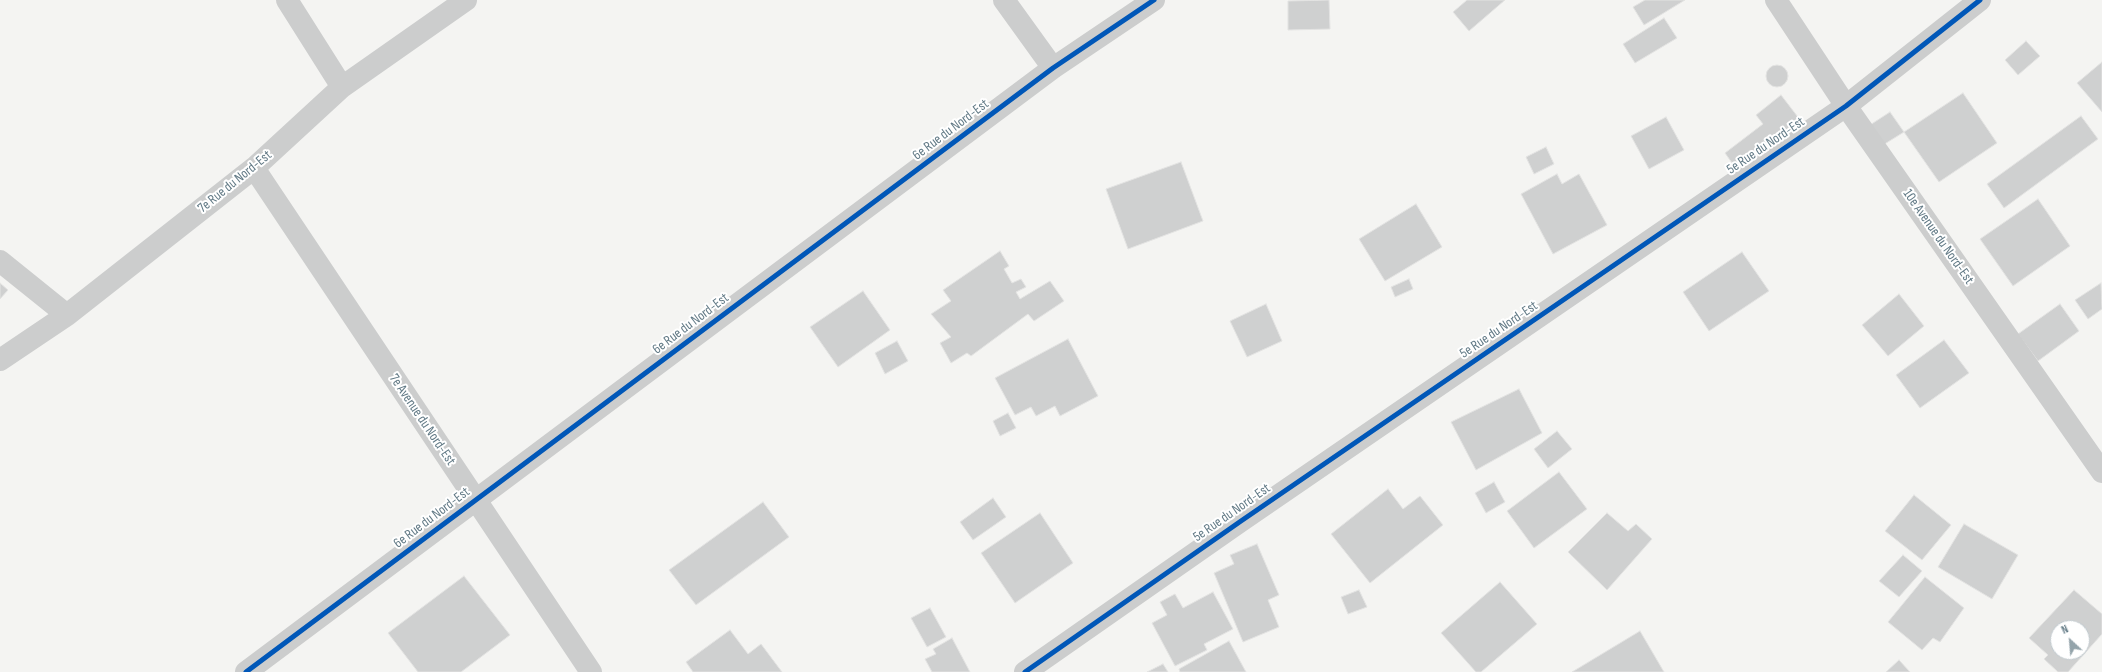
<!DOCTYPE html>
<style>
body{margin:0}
#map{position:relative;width:2102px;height:672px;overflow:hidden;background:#f4f4f2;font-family:"Sofia Sans Condensed",sans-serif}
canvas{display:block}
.north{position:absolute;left:2050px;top:620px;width:40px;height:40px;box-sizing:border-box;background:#fff;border:1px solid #c0c9ce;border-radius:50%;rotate:334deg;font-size:11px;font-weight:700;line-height:16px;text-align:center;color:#617985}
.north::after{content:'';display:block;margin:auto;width:14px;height:18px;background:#94a4ab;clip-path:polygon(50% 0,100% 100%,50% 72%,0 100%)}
</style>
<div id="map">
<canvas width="2102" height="672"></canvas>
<div class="north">N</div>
</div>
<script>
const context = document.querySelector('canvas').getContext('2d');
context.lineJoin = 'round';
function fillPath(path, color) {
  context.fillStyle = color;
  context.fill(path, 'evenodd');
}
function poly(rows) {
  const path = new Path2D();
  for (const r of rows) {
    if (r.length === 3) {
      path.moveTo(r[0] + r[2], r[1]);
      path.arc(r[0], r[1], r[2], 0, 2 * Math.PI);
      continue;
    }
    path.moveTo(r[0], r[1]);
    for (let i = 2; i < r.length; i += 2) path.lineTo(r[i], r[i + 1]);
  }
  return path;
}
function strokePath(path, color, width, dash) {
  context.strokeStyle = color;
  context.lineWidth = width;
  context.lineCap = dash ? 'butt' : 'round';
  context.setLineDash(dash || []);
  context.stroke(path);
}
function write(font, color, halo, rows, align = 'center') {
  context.font = font + ' "Sofia Sans Condensed",sans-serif';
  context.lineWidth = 4;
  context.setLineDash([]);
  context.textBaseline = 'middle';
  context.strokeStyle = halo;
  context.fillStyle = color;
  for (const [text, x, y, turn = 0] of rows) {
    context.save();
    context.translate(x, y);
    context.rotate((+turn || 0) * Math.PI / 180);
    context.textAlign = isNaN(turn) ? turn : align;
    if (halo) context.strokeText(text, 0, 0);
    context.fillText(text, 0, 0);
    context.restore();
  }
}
const building = poly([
 [1329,0,1330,29,1288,30,1288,1,1329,0],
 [1467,0,1505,0,1469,31,1453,12,1467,0],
 [1645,0,1685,0,1644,25,1633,7,1645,0],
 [1664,18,1677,38,1635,63,1623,44,1664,18],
 [2026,41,2040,56,2018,75,2005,60,2026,41],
 [2102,62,2102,112,2077,83,2102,62],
 [1777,76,11],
 [1963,93,1997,143,1939,182,1904,132,1963,93],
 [1781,95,1801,121,1737,170,1725,153,1763,124,1756,115,1781,95],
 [1890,112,1904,132,1883,145,1870,125,1890,112],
 [2081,116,2098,139,2004,208,1987,184,2081,116],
 [1666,117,1684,150,1649,169,1631,136,1666,117],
 [1546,147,1554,164,1534,174,1526,157,1546,147],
 [1181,162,1203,221,1128,249,1106,189,1181,162],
 [1557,174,1562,184,1579,174,1607,225,1553,254,1521,194,1557,174],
 [2038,199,2070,246,2013,286,1980,239,2038,199],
 [1416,204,1442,247,1385,281,1359,239,1416,204],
 [1000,251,1009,266,1004,269,1012,283,1021,279,1026,287,1016,292,1020,299,1050,281,1064,301,1034,321,1028,314,971,356,967,353,951,363,940,343,951,337,931,314,951,301,943,290,1000,251],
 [1742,252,1769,291,1709,331,1683,292,1742,252],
 [1409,279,1413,289,1395,297,1391,287,1409,279],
 [0,283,8,290,0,299,0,283],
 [2101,283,2102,309,2088,319,2075,300,2101,283],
 [863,291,890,330,838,367,810,327,863,291],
 [1899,294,1924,326,1888,356,1862,325,1899,294],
 [1266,304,1282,341,1247,357,1230,321,1266,304],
 [2060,304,2079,331,2038,361,2018,334,2060,304],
 [1068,339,1098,396,1060,416,1055,406,1036,416,1031,407,1015,415,995,378,1068,339],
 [1944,340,1969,373,1920,408,1896,375,1944,340],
 [897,341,908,361,885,374,875,353,897,341],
 [1519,389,1542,433,1476,470,1451,422,1519,389],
 [1008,413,1016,428,1000,436,993,421,1008,413],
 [1557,431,1572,449,1548,468,1534,449,1557,431],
 [1559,472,1587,509,1534,548,1507,511,1559,472],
 [1494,482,1505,502,1486,513,1475,493,1494,482],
 [1388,489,1403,509,1420,496,1443,525,1370,583,1331,534,1388,489],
 [1914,495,1951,525,1922,560,1885,531,1914,495],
 [993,498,1006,517,973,540,960,522,993,498],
 [763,502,789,537,696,605,669,570,763,502],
 [1040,513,1073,563,1015,603,981,553,1040,513],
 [1607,513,1628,531,1636,524,1652,539,1607,590,1568,552,1607,513],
 [1964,524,2018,555,1992,599,1938,567,1964,524],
 [1257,544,1279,595,1268,600,1279,627,1243,642,1214,573,1234,564,1230,555,1257,544],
 [1903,555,1922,571,1899,597,1879,581,1903,555],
 [464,576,510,635,461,672,418,672,388,633,464,576],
 [1925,577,1964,608,1940,642,1933,638,1922,650,1888,622,1925,577],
 [1500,582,1537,624,1481,672,1476,672,1441,633,1500,582],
 [1359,590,1367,607,1348,614,1341,597,1359,590],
 [2074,590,2102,614,2102,634,2068,672,2058,672,2044,659,2048,655,2029,638,2074,590],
 [2058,628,2082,628,2082,652,2058,652,2058,628],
 [1213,592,1233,629,1204,644,1207,650,1175,666,1152,623,1167,615,1160,602,1175,594,1183,608,1213,592],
 [930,608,946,637,927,647,911,618,930,608],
 [730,630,748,654,761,644,782,672,693,672,686,662,730,630],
 [1640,631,1664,672,1572,672,1640,631],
 [952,638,970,672,932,672,925,659,936,654,933,649,952,638],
 [1229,641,1246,672,1180,672,1179,669,1229,641],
 [1899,660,1910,672,1886,672,1899,660],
 [1163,664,1168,672,1147,672,1163,664]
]);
fillPath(building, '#cfd0d0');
strokePath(building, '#e3e3e2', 1);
strokePath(poly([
 [287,0,342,87],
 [1004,0,1053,68],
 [1776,0,1846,106,2102,472],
 [254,168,591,672],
 [0,261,67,315],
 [0,360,67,315,254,168,342,87,466,0],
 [246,672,1053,68,1154,0],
 [1025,672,1241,521,1846,106,1980,0]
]), '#cccdcd', 22);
strokePath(poly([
 [246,672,1053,68,1154,0],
 [1025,672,1241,521,1846,106,1980,0]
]), '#0057b8', 5);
write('14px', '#617985', '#fff', [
 ["6e Rue du Nord-Est",951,130,-37],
 ["5e Rue du Nord-Est",1766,146,-34],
 ["7e Rue du Nord-Est",235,182,-39],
 ["10e Avenue du Nord-Est",1938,237,55],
 ["6e Rue du Nord-Est",691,324,-37],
 ["5e Rue du Nord-Est",1499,330,-34],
 ["7e Avenue du Nord-Est",422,420,56],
 ["5e Rue du Nord-Est",1232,513,-35],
 ["6e Rue du Nord-Est",432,518,-37]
]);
</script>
